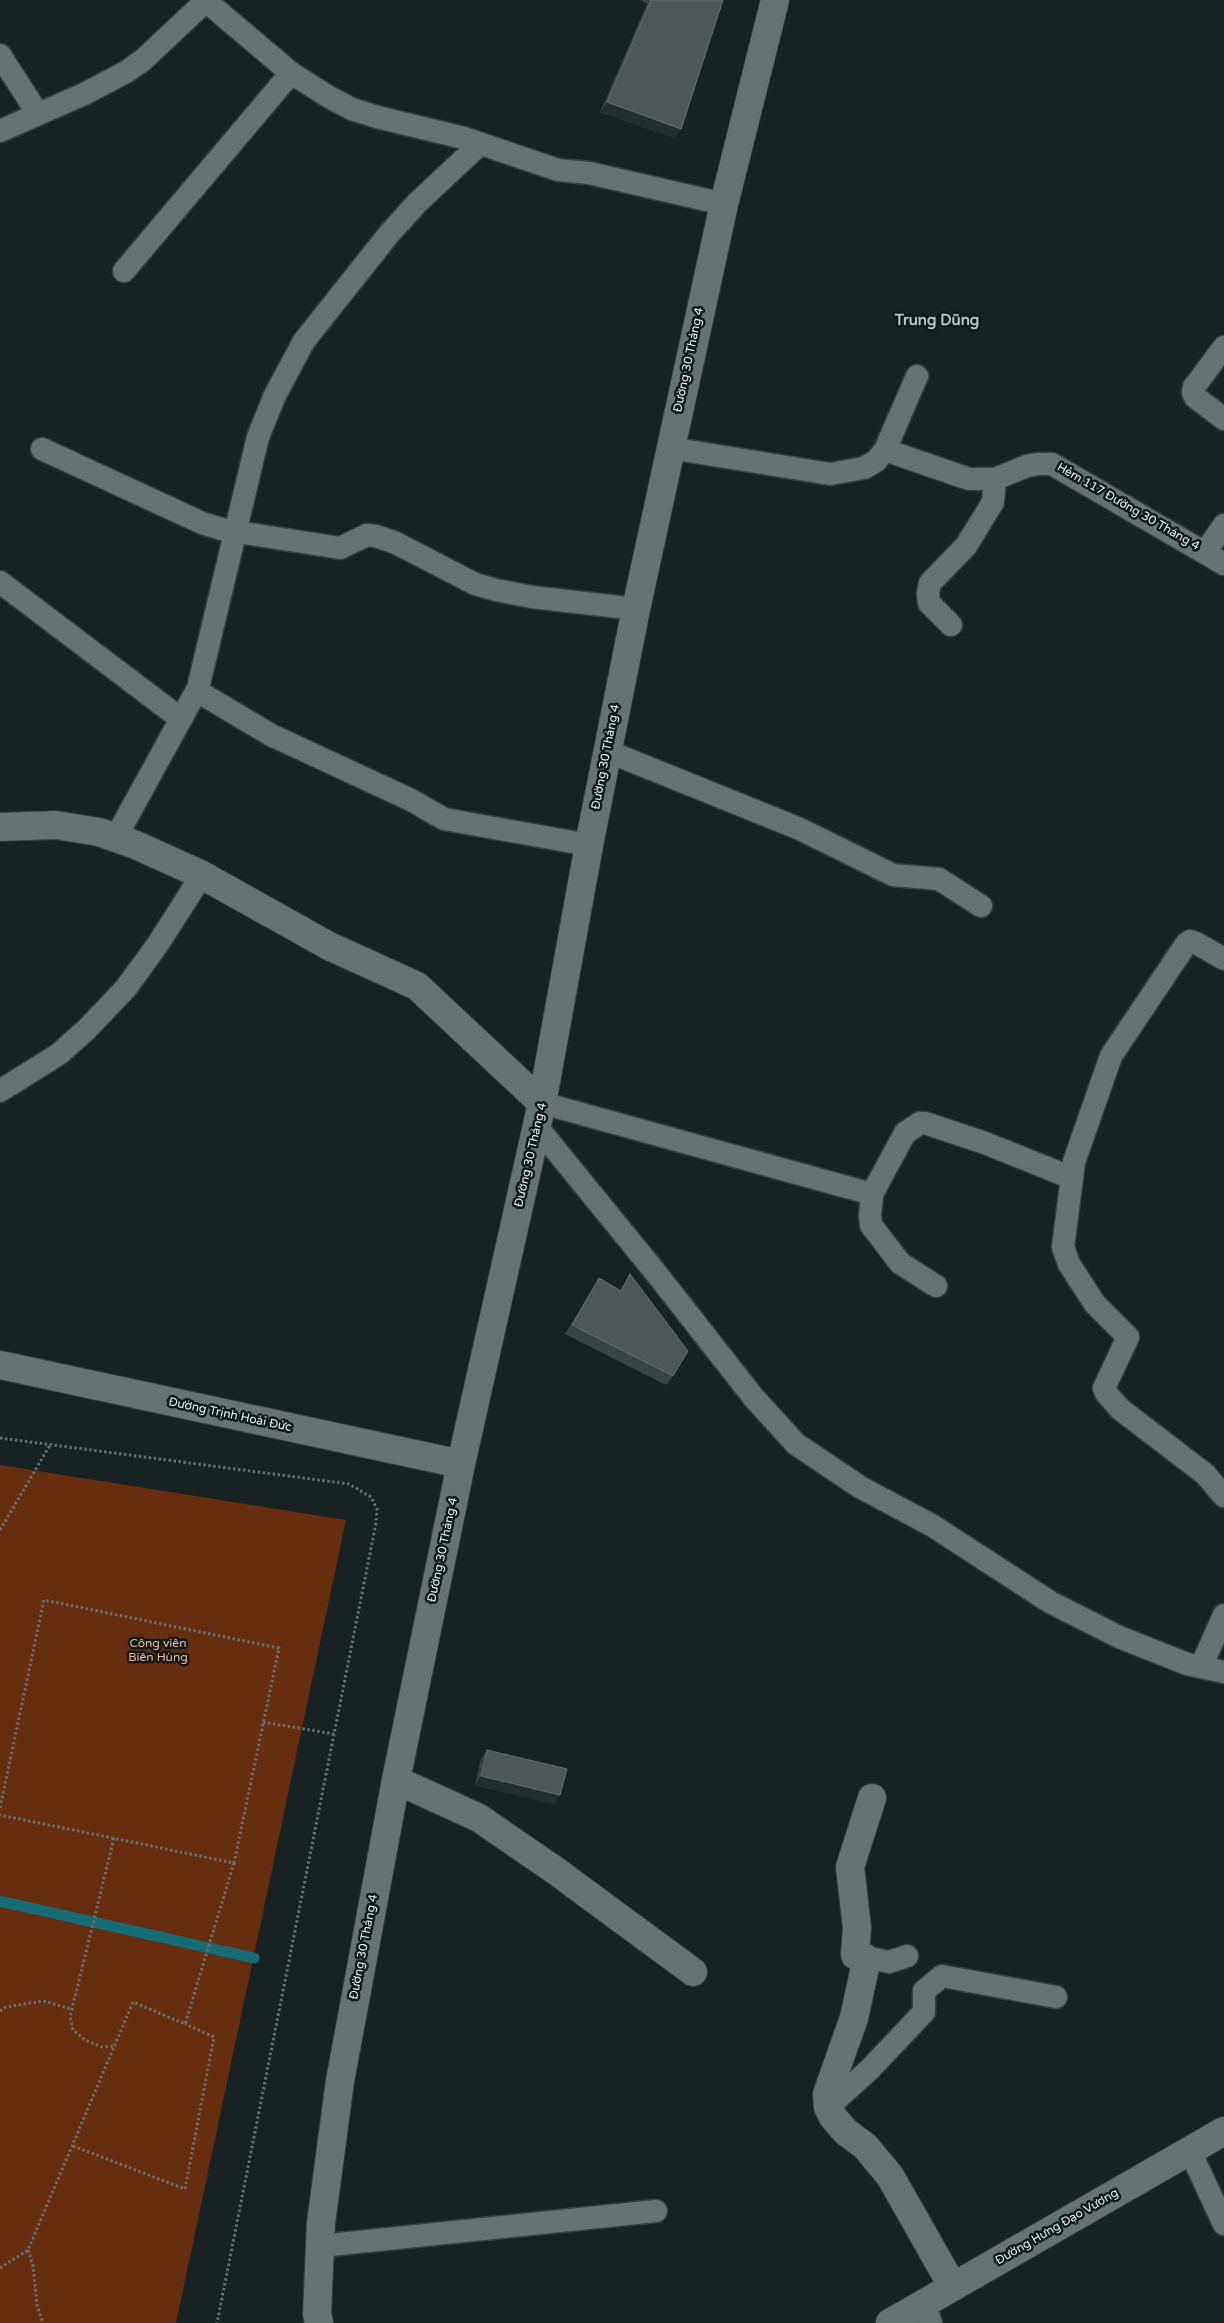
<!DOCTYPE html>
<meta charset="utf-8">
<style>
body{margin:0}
canvas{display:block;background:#192223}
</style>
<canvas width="1224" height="2323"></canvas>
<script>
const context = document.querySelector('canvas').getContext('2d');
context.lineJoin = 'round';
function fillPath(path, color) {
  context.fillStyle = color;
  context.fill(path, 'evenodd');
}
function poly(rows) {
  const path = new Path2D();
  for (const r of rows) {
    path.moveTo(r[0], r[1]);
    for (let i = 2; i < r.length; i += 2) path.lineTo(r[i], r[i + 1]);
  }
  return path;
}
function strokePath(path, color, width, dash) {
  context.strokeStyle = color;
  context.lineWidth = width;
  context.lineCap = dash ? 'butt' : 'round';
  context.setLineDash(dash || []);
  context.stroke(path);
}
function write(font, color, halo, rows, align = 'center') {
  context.font = font + ' "Varela Round",sans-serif';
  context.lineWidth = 5;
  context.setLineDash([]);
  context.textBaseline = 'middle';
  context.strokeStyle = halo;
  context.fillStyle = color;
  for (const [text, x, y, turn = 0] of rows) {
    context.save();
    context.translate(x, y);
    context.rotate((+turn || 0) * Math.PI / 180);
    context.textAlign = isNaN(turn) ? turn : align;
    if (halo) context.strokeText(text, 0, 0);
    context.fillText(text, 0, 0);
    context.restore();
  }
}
fillPath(poly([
 [0,1465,346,1520,176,2323,0,2323]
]), '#662d0e');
strokePath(poly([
 [0,1901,254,1958]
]), '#166c75', 11);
const lane = poly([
 [206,1,291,73,329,97,352,109,377,117,464,138,558,170,589,173,724,204],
 [0,55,38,114],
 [0,131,84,94,126,72,143,60,207,0],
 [124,271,291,73],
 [1224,347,1194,387,1193,392,1195,397,1224,419],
 [670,448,830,474,864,468,876,461,885,450,917,376],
 [42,449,202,523,225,530,340,548,367,535,376,536,396,543,475,584,496,590,532,597,636,609],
 [885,450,969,479,995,479,1027,466,1037,464,1052,464,1224,564],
 [1206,551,1224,525],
 [0,582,181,719],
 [951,625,929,603,928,593,930,583,966,546,993,502,995,479],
 [197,691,271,735,411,800,444,819,589,845],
 [607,751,800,829,893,875,939,879,981,906],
 [116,837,198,688,258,437,275,395,304,341,389,234,417,203,480,144],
 [1224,959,1196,943,1190,941,1186,944,1111,1056,1074,1162,1063,1247,1069,1264,1095,1304,1128,1337,1104,1388,1106,1393,1120,1409,1205,1474,1224,1496],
 [0,1091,59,1054,87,1029,126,988,158,944,202,875],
 [542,1103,872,1194],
 [537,1127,656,1273,754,1398,796,1444,860,1487,933,1526,1050,1602,1119,1637,1187,1664,1224,1672],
 [936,1286,900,1263,871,1225,870,1216,872,1194,905,1133,920,1123,925,1123,985,1143,1072,1178],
 [1201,1667,1224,1615],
 [864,1957,889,1962,907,1956],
 [828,2107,870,2069,924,2012,924,1991,942,1976,1056,1997],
 [1190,2151,1224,2224],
 [320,2246,656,2211],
 [924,2303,931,2323]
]);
const street = poly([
 [0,827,56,825,99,832,136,845,202,875,329,946,417,986,542,1103],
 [396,1780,479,1818,556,1871,693,1972],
 [872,1798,850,1867,857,1928,855,1955,864,1957,864,1972,854,2018,827,2094,828,2107,833,2117,846,2132,865,2146,890,2176,953,2287]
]);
const secondary = poly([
 [0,1365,461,1464],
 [319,2323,317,2314,321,2223,340,2081,396,1780,461,1464,542,1103,589,845,636,609,724,204,775,0],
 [890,2323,1224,2131]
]);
strokePath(lane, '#383e3f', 25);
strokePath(street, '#383e3f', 30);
strokePath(secondary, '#383e3f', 30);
strokePath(poly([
 [0,1438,349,1484,371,1497,377,1509,376,1523,217,2323],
 [0,1530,50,1445],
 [263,1722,334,1734],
 [0,1808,44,1600,279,1648,234,1863,0,1815],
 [114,1838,70,2017,73,2030,85,2040,102,2047,116,2046],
 [0,2011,6,2007,43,2001,71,2009],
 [73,2146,185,2189,214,2037,185,2024],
 [28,2250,33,2266,37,2305,43,2323],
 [0,2268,28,2250,133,2002,185,2024,234,1863]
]), '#666d6e', 3, [2.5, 2.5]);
strokePath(lane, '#687273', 22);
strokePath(street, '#687273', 28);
strokePath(secondary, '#687273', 28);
fillPath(poly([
 [640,0,723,0,681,129,674,138,600,112,647,4],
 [630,1274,673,1376,666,1385,565,1334,593,1288,599,1278,620,1290],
 [487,1750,554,1804,475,1785,481,1759]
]), '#3a4344');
fillPath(poly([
 [607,102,681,129,674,138,600,112],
 [481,1776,560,1795,554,1804,475,1785]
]), '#252e2f');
const building = poly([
 [651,0,723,0,681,129,607,102,651,0],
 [630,1274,688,1351,673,1376,572,1325,599,1278,621,1291,630,1274],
 [487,1750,567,1769,560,1795,481,1776,487,1750]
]);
fillPath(building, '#4e5657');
strokePath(building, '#676e6f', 1);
write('12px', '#edf2f3', '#10191a', [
 ["Đường 30 Tháng 4",689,360,-78],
 ["Hẻm 117 Đường 30 Tháng 4",1128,507,30],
 ["Đường 30 Tháng 4",606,757,-79],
 ["Đường 30 Tháng 4",531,1155,-77],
 ["Đường Trịnh Hoài Đức",230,1415,12],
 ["Đường 30 Tháng 4",443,1550,-78],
 ["Đường 30 Tháng 4",364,1947,-79],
 ["Đường Hưng Đạo Vương",1057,2227,-30]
]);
write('12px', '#f6bca2', '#10191a', [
 ["Công viên",158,1644],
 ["Biên Hùng",158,1658]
]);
write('bold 15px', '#bbc6c8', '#10191a', [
 ["Trung Dũng",937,321]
]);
</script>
